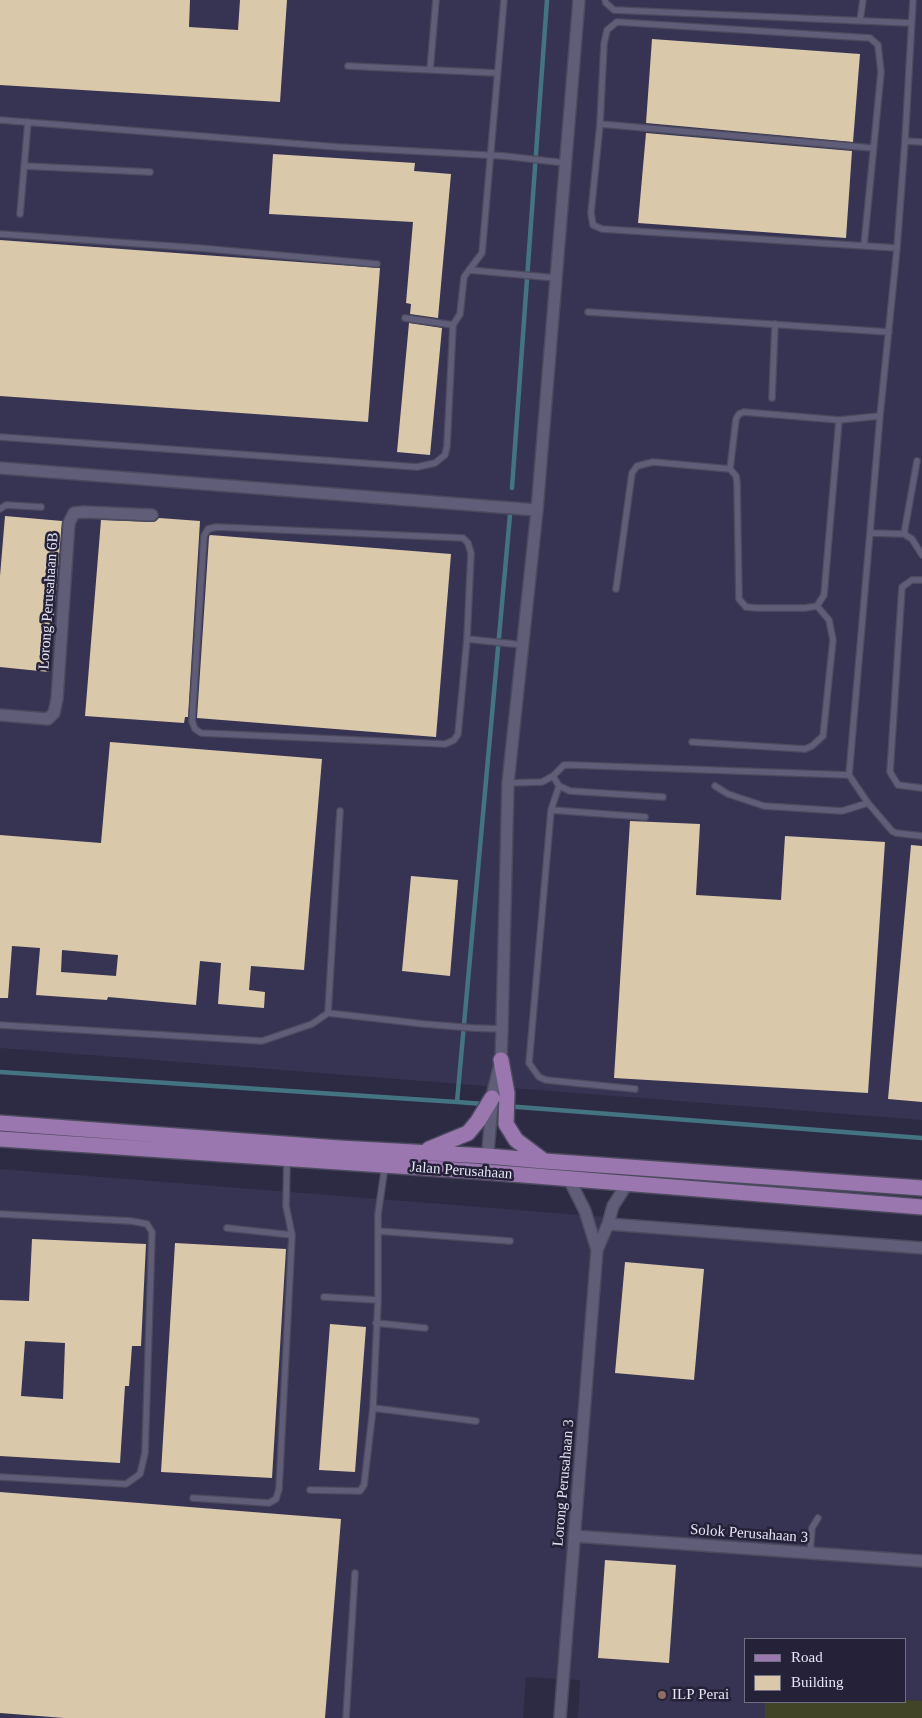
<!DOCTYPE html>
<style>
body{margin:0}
#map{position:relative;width:922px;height:1718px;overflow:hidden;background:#2d2b43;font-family:Georgia,serif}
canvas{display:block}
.legend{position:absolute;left:744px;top:1638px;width:162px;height:65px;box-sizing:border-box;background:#242139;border:1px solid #716f84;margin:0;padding:6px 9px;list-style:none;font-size:15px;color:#e5e5f5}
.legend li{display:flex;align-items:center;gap:10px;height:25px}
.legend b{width:25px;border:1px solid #716f84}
</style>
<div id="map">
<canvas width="922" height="1718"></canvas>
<ul class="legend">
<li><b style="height:6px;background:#9b77af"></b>Road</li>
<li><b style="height:14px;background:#dac8ab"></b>Building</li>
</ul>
</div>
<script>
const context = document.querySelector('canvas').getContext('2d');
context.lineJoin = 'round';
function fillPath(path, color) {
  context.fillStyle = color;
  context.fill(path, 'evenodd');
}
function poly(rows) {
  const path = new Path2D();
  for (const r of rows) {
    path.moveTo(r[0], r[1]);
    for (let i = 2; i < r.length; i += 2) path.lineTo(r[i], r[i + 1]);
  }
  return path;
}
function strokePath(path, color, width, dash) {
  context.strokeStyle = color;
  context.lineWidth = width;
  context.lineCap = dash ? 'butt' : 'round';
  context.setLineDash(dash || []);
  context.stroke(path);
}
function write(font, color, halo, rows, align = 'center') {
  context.font = font + ' Georgia,serif';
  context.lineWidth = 5;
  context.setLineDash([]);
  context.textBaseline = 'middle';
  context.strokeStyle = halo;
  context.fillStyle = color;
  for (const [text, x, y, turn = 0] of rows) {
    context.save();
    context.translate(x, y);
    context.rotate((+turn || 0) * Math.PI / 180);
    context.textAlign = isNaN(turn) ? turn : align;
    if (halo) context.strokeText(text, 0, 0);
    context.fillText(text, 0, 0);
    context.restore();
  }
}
fillPath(poly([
 [0,0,922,0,922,1120,0,1048],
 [0,1169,922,1242,922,1718,578,1718,580,1680,526,1677,523,1718,0,1718],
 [746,1639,906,1639,906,1702,746,1702]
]), '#373352');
fillPath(poly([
 [906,1700,922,1701,922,1718,765,1718,765,1702,906,1702]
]), '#424428');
strokePath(poly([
 [512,488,547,0],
 [0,1072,457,1102,510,515],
 [457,1102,484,1104],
 [492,1105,922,1138]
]), '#447481', 4.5);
fillPath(poly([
 [0,0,190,0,189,27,238,30,240,0,287,0,280,102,0,85],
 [652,39,860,54,853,142,646,123],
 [646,133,852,151,846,238,638,223],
 [273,154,415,163,414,171,451,174,438,318,410,314,411,304,406,303,413,222,269,214],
 [0,240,380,268,368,422,0,396],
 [409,323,442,328,430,455,397,452],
 [5,516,62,521,49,672,0,667,0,576],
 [159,518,200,521,188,717,185,717,184,723,85,716,101,520,152,522,156,521],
 [210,535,451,554,436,737,197,718,209,537],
 [110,742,322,759,304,970,251,966,249,990,265,992,264,1008,218,1004,221,963,200,961,196,1005,108,997,107,1000,36,995,40,948,12,946,8,998,0,998,0,835,101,843],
 [62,950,118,955,116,976,61,972],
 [630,821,700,824,696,895,781,900,785,836,885,842,868,1093,614,1078],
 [911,845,922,846,922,1102,888,1099],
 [411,876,458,880,450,976,402,971],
 [32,1239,146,1244,141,1346,132,1346,129,1386,125,1386,120,1463,0,1456,0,1300,29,1301],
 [25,1341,65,1343,63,1399,21,1396],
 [175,1243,286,1249,272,1478,161,1472],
 [625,1262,704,1269,694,1380,615,1373],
 [330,1324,366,1327,355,1472,319,1470],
 [0,1492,341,1519,325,1718,64,1718,0,1713],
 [605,1560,676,1565,669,1663,598,1658]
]), '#dac8ab');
const lane = poly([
 [605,0,606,3,614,10,911,23],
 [860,20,863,0],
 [348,66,497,73],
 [430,70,436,0],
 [0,120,338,147,504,156,566,163],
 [600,124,872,148],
 [905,141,913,0],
 [24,166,150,172],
 [20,214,28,122],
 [0,234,199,248,377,264],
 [864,246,881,72,878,45,870,38,617,22,607,30,604,44,600,124,591,213,593,225,602,229,897,248],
 [469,270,482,253,504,0],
 [588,312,889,332],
 [405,318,453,325,460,314,464,277,469,270,556,278],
 [772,398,775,324],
 [839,420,824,595,817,606,805,608,757,608,746,607,739,599,737,482,736,476,730,469,736,419,739,414,744,412,839,420,880,416],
 [0,437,417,467,435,463,445,455,447,446,453,325],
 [0,509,6,505,41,507],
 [217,527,463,538,468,543,471,553,467,639,458,734,454,740,445,744,201,733,195,729,192,721,204,536,208,529,217,527],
 [870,533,904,534,912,539,922,555],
 [904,534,917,461],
 [922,580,912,580,902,587,890,772,898,785,922,788],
 [616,589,632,473,637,466,653,462,730,469],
 [467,639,523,645],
 [692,742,805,749,812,746,823,736,833,640,829,620,817,606],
 [849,775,868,803,892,831,896,833,922,836],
 [553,776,559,786,570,791,663,797],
 [508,783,542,782,553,776,564,765,572,765,849,775,880,416,897,248,905,141,922,142],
 [559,786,551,810,529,1063,539,1077,546,1080,635,1089],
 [715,786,728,794,764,806,842,811,868,803],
 [551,810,645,817],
 [340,811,328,1013,424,1024,473,1028,502,1029],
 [0,1025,262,1041,312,1024,328,1013],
 [0,1214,131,1221,147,1224,152,1232,145,1453,140,1474,126,1484,0,1477],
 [227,1228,292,1235],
 [378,1231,510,1241],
 [324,1297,378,1300],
 [376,1323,425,1328],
 [373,1408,476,1421],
 [310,1490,360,1491,364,1485,373,1408,378,1300,378,1214,385,1166],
 [193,1498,269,1503,276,1499,279,1489,292,1235,286,1206,287,1160],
 [810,1553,812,1528,818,1518],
 [346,1718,355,1573]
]);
const street = poly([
 [0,468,537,510],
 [0,715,48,719,54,713,57,699,69,523,74,513,84,512,152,515],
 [487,1163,493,1092,501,1060,502,1029,508,783,537,510,579,0],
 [569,1179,585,1211,597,1250],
 [608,1224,922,1248],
 [574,1536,922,1561],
 [560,1718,597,1250,608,1224,613,1206,627,1184]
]);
const primary = poly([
 [501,1060,507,1093,506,1124,516,1140,544,1161],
 [0,1123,339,1148,487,1156,544,1161,922,1188],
 [0,1139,486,1172,922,1207],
 [429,1149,468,1133,478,1121,492,1098]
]);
strokePath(lane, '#4c4a5e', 8);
strokePath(street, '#4c4a5e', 14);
strokePath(primary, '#4c4a5e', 18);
strokePath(lane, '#5f5d78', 5.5);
strokePath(street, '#5f5d78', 11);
strokePath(primary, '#9b77af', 15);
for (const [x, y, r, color] of [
 [662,1695,5,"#8d6e63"]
]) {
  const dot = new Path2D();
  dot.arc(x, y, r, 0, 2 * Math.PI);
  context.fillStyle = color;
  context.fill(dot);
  strokePath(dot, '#242139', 2);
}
write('15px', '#e5e5f5', '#242139', [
 ["Lorong Perusahaan 6B",49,601,-86],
 ["Jalan Perusahaan",461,1171,4],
 ["Lorong Perusahaan 3",564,1483,-85],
 ["Solok Perusahaan 3",749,1534,4]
]);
write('15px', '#e5e5f5', '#242139', [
 ["ILP Perai",672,1695]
], 'left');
</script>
